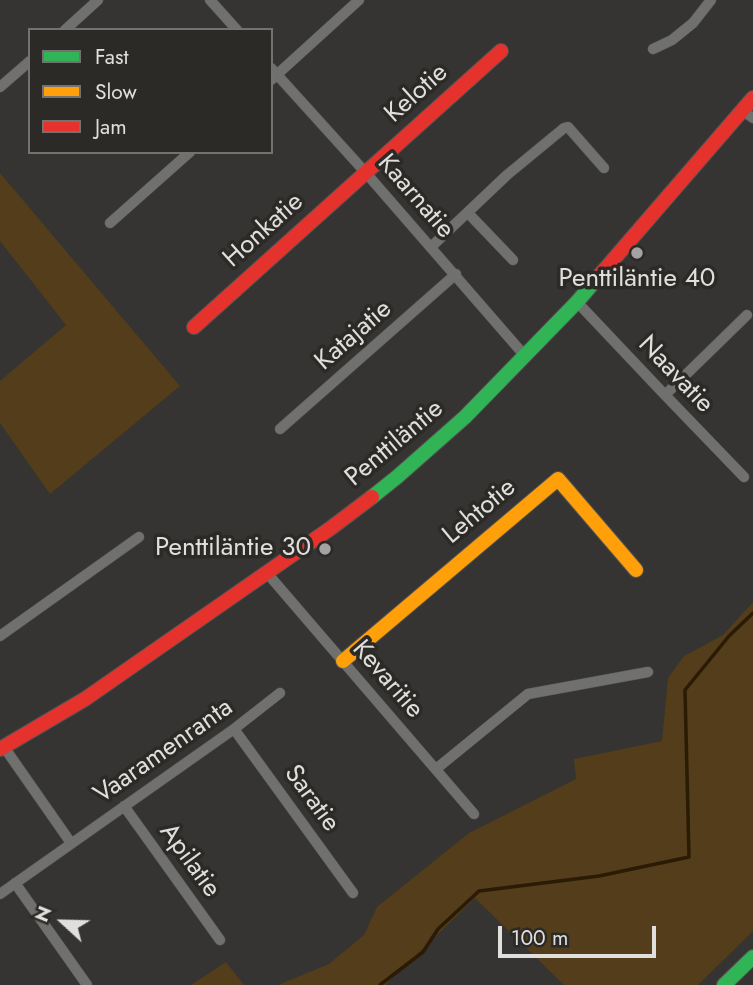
<!DOCTYPE html>
<meta charset="utf-8">
<style>
body{margin:0}
#map{position:relative;width:753px;height:985px;overflow:hidden;background:#353432;font-family:Jost,sans-serif}
canvas{display:block}
.legend{position:absolute;left:28px;top:28px;width:245px;height:126px;box-sizing:border-box;background:#2c2a27;border:2px solid #747270;margin:0;padding:9px 12px;list-style:none;font-size:21px;color:#e1dfdd}
.legend li{display:flex;align-items:center;gap:14px;height:35px}
.legend b{width:35px;border:2px solid #747270}
.north{position:absolute;left:28px;top:887px;width:70px;height:70px;-webkit-text-stroke:5px #2c2a27;paint-order:stroke;rotate:292deg;font-size:19px;font-weight:700;line-height:28px;text-align:center;color:#e1dfdd}
.north::after{content:'';display:block;margin:auto;width:24px;height:32px;background:#e1dfdd;clip-path:polygon(50% 0,100% 100%,50% 72%,0 100%)}
.scale{position:absolute;left:498px;top:926px;width:158px;height:32px;box-sizing:border-box;border:4px solid #e1dfdd;border-top:0;padding-left:9px;font-size:21px;line-height:24px;white-space:nowrap;color:#e1dfdd;-webkit-text-stroke:5px #2c2a27;paint-order:stroke}
</style>
<div id="map">
<canvas width="753" height="985"></canvas>
<ul class="legend">
<li><b style="height:9px;background:#30b455"></b>Fast</li>
<li><b style="height:9px;background:#ff9f0a"></b>Slow</li>
<li><b style="height:9px;background:#e5322d"></b>Jam</li>
</ul>
<div class="north">N</div>
<div class="scale">100 m</div>
</div>
<script>
const context = document.querySelector('canvas').getContext('2d');
context.lineJoin = 'round';
function fillPath(path, color) {
  context.fillStyle = color;
  context.fill(path, 'evenodd');
}
function poly(rows) {
  const path = new Path2D();
  for (const r of rows) {
    path.moveTo(r[0], r[1]);
    for (let i = 2; i < r.length; i += 2) path.lineTo(r[i], r[i + 1]);
  }
  return path;
}
function strokePath(path, color, width, dash) {
  context.strokeStyle = color;
  context.lineWidth = width;
  context.lineCap = dash ? 'butt' : 'round';
  context.setLineDash(dash || []);
  context.stroke(path);
}
function write(font, color, halo, rows, align = 'center') {
  context.font = font + ' Jost,sans-serif';
  context.lineWidth = 7;
  context.setLineDash([]);
  context.textBaseline = 'middle';
  context.strokeStyle = halo;
  context.fillStyle = color;
  for (const [text, x, y, turn = 0] of rows) {
    context.save();
    context.translate(x, y);
    context.rotate((+turn || 0) * Math.PI / 180);
    context.textAlign = isNaN(turn) ? turn : align;
    if (halo) context.strokeText(text, 0, 0);
    context.fillText(text, 0, 0);
    context.restore();
  }
}
fillPath(poly([
 [0,173,180,386,50,494,0,423,0,381,66,325,0,241],
 [753,602,753,931,698,985,564,985,475,898,385,985,278,985,329,964,364,935,377,907,469,833,576,779,574,759,662,741,668,678,684,656,723,635],
 [226,962,244,985,191,985]
]), '#533d1a');
strokePath(poly([
 [380,985,423,952,438,929,479,891,599,876,689,857,685,690,729,636,753,613]
]), '#2b1b04', 3.5);
const street = poly([
 [210,0,237,30],
 [65,30,98,0],
 [653,49,672,40,693,23,711,0],
 [271,68,366,173,525,356],
 [271,80,359,0],
 [0,87,30,61],
 [743,111,753,118],
 [468,213,513,260],
 [110,223,190,152],
 [431,247,507,175,564,128,568,127,604,168],
 [577,302,665,395,744,477],
 [665,395,747,315],
 [280,429,456,274],
 [267,573,474,814],
 [0,636,139,537],
 [234,729,353,893],
 [4,747,71,843],
 [436,769,528,694,648,672],
 [124,806,220,940],
 [15,883,87,985],
 [0,894,234,729,280,693]
]);
const fast = poly([
 [372,497,397,477,465,417,577,302,600,275],
 [724,985,753,957]
]);
const slow = poly([
 [343,661,558,479,636,570]
]);
const jam = poly([
 [600,275,753,98],
 [194,327,501,51],
 [0,749,85,699,331,528,372,497]
]);
strokePath(street, '#545351', 11);
strokePath(fast, '#545351', 16);
strokePath(slow, '#545351', 16);
strokePath(jam, '#545351', 16);
strokePath(street, '#70706e', 10);
strokePath(fast, '#30b455', 14);
strokePath(slow, '#ff9f0a', 14);
strokePath(jam, '#e5322d', 14);
for (const [x, y, r, color] of [
 [637,253,7,"#a5a3a1"],
 [325,549,7,"#a5a3a1"]
]) {
  const dot = new Path2D();
  dot.arc(x, y, r, 0, 2 * Math.PI);
  context.fillStyle = color;
  context.fill(dot);
  strokePath(dot, '#2c2a27', 2.5);
}
write('26px', '#e1dfdd', '#2c2a27', [
 ["Kelotie",417,94,-42],
 ["Kaarnatie",415,197,49],
 ["Honkatie",264,231,-42],
 ["Katajatie",354,336,-41],
 ["Naavatie",675,375,46],
 ["Penttiläntie",395,444,-40],
 ["Lehtotie",480,512,-40],
 ["Kevaritie",387,680,49],
 ["Vaaramenranta",164,752,-35],
 ["Saratie",311,799,54],
 ["Apilatie",189,861,54]
]);
write('26px', '#e1dfdd', '#2c2a27', [
 ["Penttiläntie 40",637,280],
 ["Penttiläntie 30",311,549,"right"]
]);
</script>
